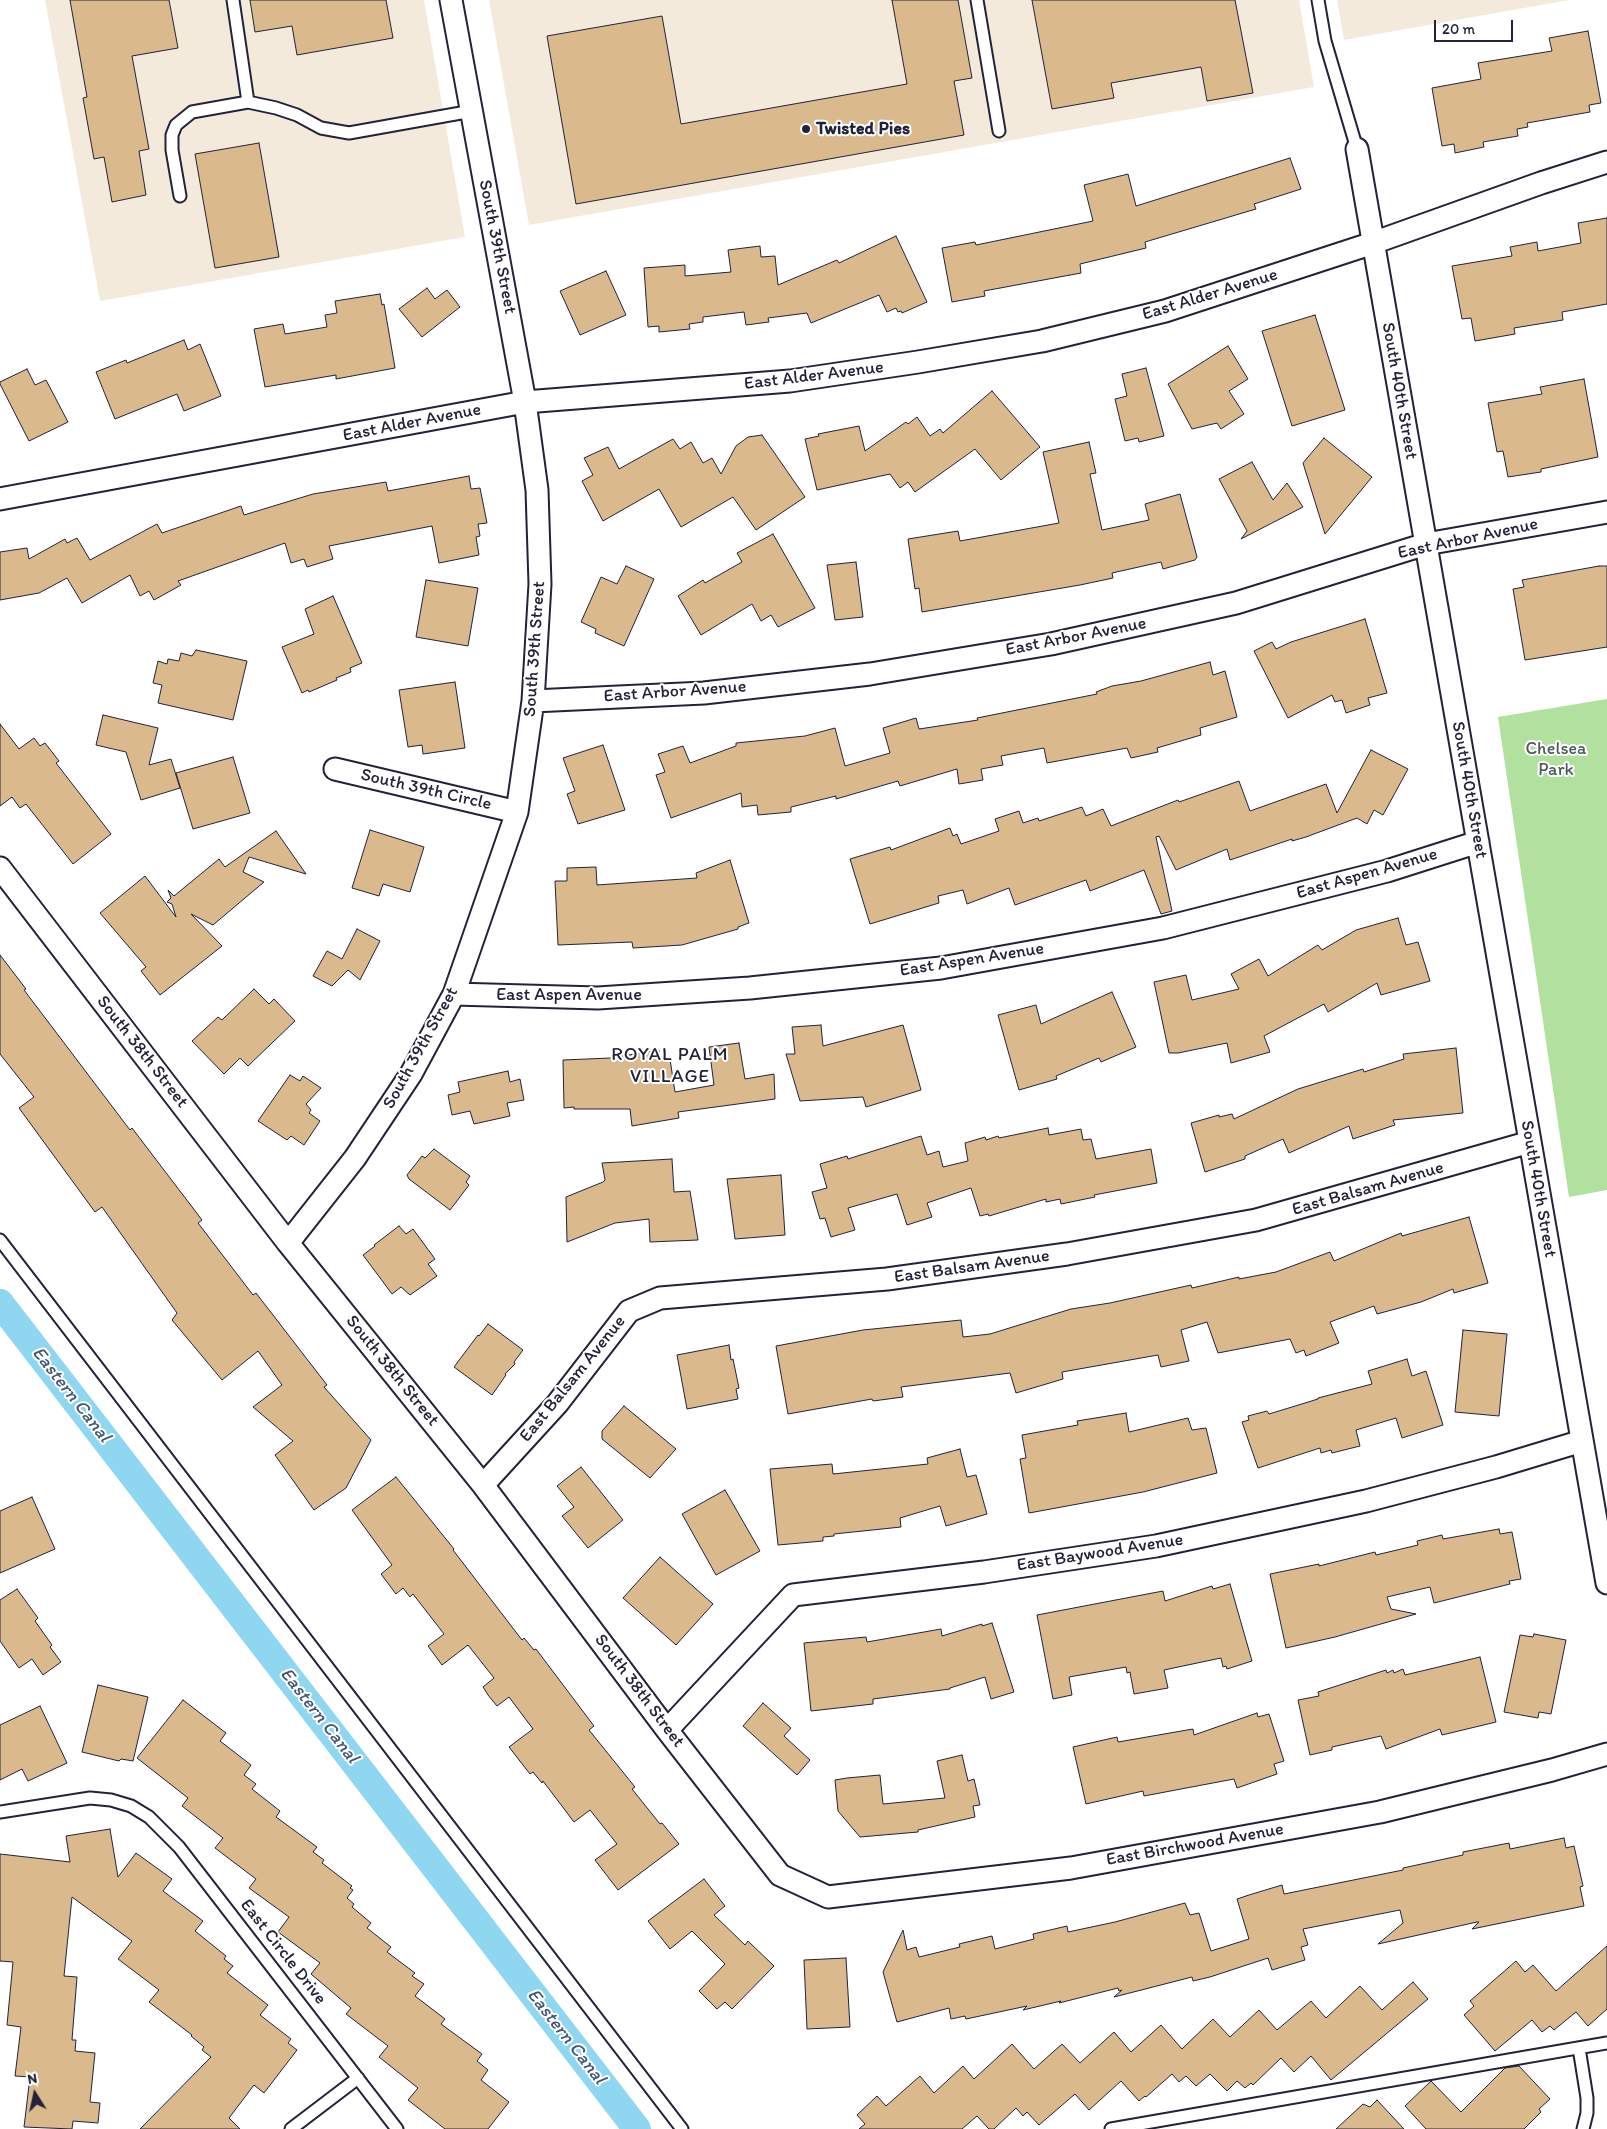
<!DOCTYPE html>
<style>
body{margin:0}
#map{position:relative;width:1607px;height:2129px;overflow:hidden;background:#fff;font-family:Itim,sans-serif}
canvas{display:block}
.north{position:absolute;left:10px;top:2069px;width:50px;height:50px;-webkit-text-stroke:4px #fff;paint-order:stroke;rotate:350deg;font-size:14px;font-weight:700;line-height:20px;text-align:center;color:#22223b}
.north::after{content:'';display:block;margin:auto;width:18px;height:22px;background:#22223b;clip-path:polygon(50% 0,100% 100%,50% 72%,0 100%)}
.scale{position:absolute;left:1434px;top:20px;width:79px;height:22px;box-sizing:border-box;border:2px solid #22223b;border-top:0;padding-left:6px;font-size:15px;line-height:18px;white-space:nowrap;color:#22223b;-webkit-text-stroke:4px #fff;paint-order:stroke}
</style>
<div id="map">
<canvas width="1607" height="2129"></canvas>
<div class="north">N</div>
<div class="scale">20 m</div>
</div>
<script>
const context = document.querySelector('canvas').getContext('2d');
context.lineJoin = 'round';
function fillPath(path, color) {
  context.fillStyle = color;
  context.fill(path, 'evenodd');
}
function poly(rows) {
  const path = new Path2D();
  for (const r of rows) {
    path.moveTo(r[0], r[1]);
    for (let i = 2; i < r.length; i += 2) path.lineTo(r[i], r[i + 1]);
  }
  return path;
}
function strokePath(path, color, width, dash) {
  context.strokeStyle = color;
  context.lineWidth = width;
  context.lineCap = dash ? 'butt' : 'round';
  context.setLineDash(dash || []);
  context.stroke(path);
}
function write(font, color, halo, rows, align = 'center') {
  context.font = font + ' Itim,sans-serif';
  context.lineWidth = 4;
  context.setLineDash([]);
  context.textBaseline = 'middle';
  context.strokeStyle = halo;
  context.fillStyle = color;
  for (const [text, x, y, turn = 0] of rows) {
    context.save();
    context.translate(x, y);
    context.rotate((+turn || 0) * Math.PI / 180);
    context.textAlign = isNaN(turn) ? turn : align;
    if (halo) context.strokeText(text, 0, 0);
    context.fillText(text, 0, 0);
    context.restore();
  }
}
fillPath(poly([
 [45,0,424,0,465,237,100,301],
 [489,0,1299,0,1314,87,529,225],
 [1337,0,1569,0,1344,40]
]), '#f4eadc');
fillPath(poly([
 [1607,699,1607,1190,1569,1197,1498,717]
]), '#b2e09f');
strokePath(poly([
 [0,1303,637,2129]
]), '#8fd6f1', 28);
const building = poly([
 [70,0,169,0,178,48,132,56,149,149,139,151,146,195,112,202,104,157,94,159,83,98,87,97,70,0],
 [250,0,386,0,393,38,297,55,292,26,255,32,250,0],
 [892,0,958,0,972,78,954,81,964,135,576,204,547,36,662,16,681,124,907,84,892,0],
 [1032,0,1235,0,1253,93,1207,101,1201,67,1111,83,1114,98,1052,109,1032,0],
 [1588,31,1601,103,1589,105,1590,112,1527,123,1528,127,1517,129,1518,136,1483,142,1484,147,1455,153,1454,144,1442,146,1432,88,1481,79,1478,63,1552,51,1549,38,1588,31],
 [259,143,279,257,215,268,195,154,259,143],
 [1290,158,1301,189,1254,204,1256,209,1145,242,1146,248,1080,264,1081,273,984,291,985,296,952,302,942,248,975,242,976,245,1093,221,1084,185,1128,174,1136,206,1290,158],
 [1607,218,1607,304,1562,312,1563,320,1514,328,1515,334,1475,341,1471,318,1462,319,1452,266,1512,256,1510,247,1537,242,1538,251,1581,243,1578,223,1607,218],
 [896,236,927,302,902,313,901,311,898,312,896,308,887,312,879,295,811,323,807,313,768,318,769,322,746,325,744,312,703,317,703,322,689,324,690,329,659,332,659,326,648,327,644,268,685,265,685,276,731,272,728,250,760,246,761,257,775,256,778,285,837,260,839,263,896,236],
 [606,271,626,315,580,335,560,291,606,271],
 [427,288,435,299,447,290,460,307,422,337,399,309,427,288],
 [380,294,382,305,384,304,395,368,336,379,336,375,265,387,254,329,283,324,285,334,327,327,325,315,337,313,335,301,380,294],
 [1315,315,1345,410,1292,426,1262,331,1315,315],
 [184,340,188,350,200,344,221,396,184,411,177,394,115,419,96,372,126,360,127,363,184,340],
 [1228,346,1248,379,1229,391,1244,414,1221,429,1217,423,1192,429,1168,384,1228,346],
 [1146,368,1164,436,1139,442,1138,438,1125,441,1115,399,1127,396,1122,374,1146,368],
 [27,369,35,385,46,380,68,422,29,441,0,384,0,382,27,369],
 [1584,379,1598,457,1541,469,1541,472,1508,477,1503,451,1497,452,1488,403,1542,394,1540,387,1584,379],
 [992,391,1040,447,1001,480,975,449,915,492,908,482,900,488,890,474,817,490,805,439,819,436,818,434,859,426,865,451,906,422,908,424,917,417,930,436,940,429,943,433,992,391],
 [762,435,805,497,756,530,733,497,681,527,659,489,603,521,582,481,593,475,584,458,608,447,619,469,673,439,680,449,691,442,703,463,712,458,721,474,736,446,748,437,762,435],
 [1324,438,1372,477,1325,534,1303,463,1324,438],
 [1089,442,1096,473,1090,474,1102,530,1149,520,1145,504,1180,494,1197,557,1195,560,1163,569,1161,562,1112,573,1113,578,1080,585,922,612,919,588,915,589,908,539,958,531,960,541,1059,523,1043,452,1089,442],
 [1252,462,1273,500,1287,483,1303,507,1241,539,1247,531,1219,479,1252,462],
 [469,476,471,489,480,488,487,523,478,524,480,536,476,537,479,555,439,563,432,526,329,546,333,559,307,567,304,559,291,563,285,543,178,581,181,585,154,600,149,591,140,596,130,575,82,603,67,578,39,593,0,600,0,552,27,548,29,559,65,539,67,543,77,538,90,560,157,524,162,533,241,506,244,515,313,494,386,482,388,491,469,476],
 [773,534,815,608,778,627,771,615,761,621,752,604,701,635,678,596,703,580,705,583,742,562,737,553,773,534],
 [856,562,863,617,835,620,827,565,856,562],
 [626,566,654,579,624,646,595,633,596,629,581,622,601,577,617,584,626,566],
 [1599,566,1607,566,1607,647,1525,660,1513,589,1524,587,1522,580,1599,566],
 [426,580,478,588,468,646,416,637,426,580],
 [333,596,362,663,350,668,351,672,336,678,337,680,309,692,308,690,302,693,282,647,314,634,305,609,333,596],
 [1365,619,1387,693,1368,698,1370,705,1346,713,1342,700,1335,702,1332,695,1288,718,1254,651,1272,642,1276,649,1291,642,1365,619],
 [196,650,247,661,233,720,158,703,162,685,153,683,158,661,167,664,168,659,179,661,181,653,192,656,196,650],
 [1210,662,1213,675,1225,671,1237,717,1200,728,1201,735,1157,748,1158,752,1131,758,1127,748,1047,763,1044,748,1001,756,1003,765,981,769,983,780,959,784,957,769,900,786,898,781,836,799,836,796,791,807,791,812,758,815,757,805,742,807,741,793,671,818,656,775,665,772,658,754,683,746,690,763,736,746,736,743,805,736,835,728,845,766,890,753,883,728,916,718,919,729,978,720,977,718,1097,694,1096,692,1112,686,1141,681,1210,662],
 [455,682,465,748,423,754,422,745,408,747,399,690,455,682],
 [103,715,158,728,149,765,171,759,180,788,141,800,126,752,96,745,103,715],
 [0,724,19,749,34,738,40,746,45,743,59,761,56,763,111,834,73,864,26,804,20,808,12,797,0,806,0,724],
 [603,745,625,810,578,824,567,794,575,791,563,758,603,745],
 [1371,750,1408,769,1383,815,1374,810,1367,824,1357,818,1306,837,1292,841,1292,839,1230,860,1227,849,1176,870,1159,836,1156,837,1172,911,1161,914,1144,870,1090,891,1086,880,1015,905,1009,888,967,904,963,890,938,896,939,903,870,924,850,859,890,847,891,850,950,828,953,836,957,834,961,844,999,831,995,819,1019,811,1023,823,1038,818,1039,821,1082,807,1086,816,1103,809,1111,826,1178,800,1179,802,1239,781,1250,811,1326,784,1337,813,1371,750],
 [233,757,250,813,193,829,176,773,233,757],
 [370,830,424,847,410,892,383,884,379,896,352,888,370,830],
 [276,831,306,874,249,857,243,872,264,882,213,925,191,914,222,946,160,995,141,971,146,967,100,913,145,876,176,917,172,904,167,902,171,898,168,890,174,896,219,859,225,867,276,831],
 [730,860,749,923,738,927,738,929,682,945,633,948,632,942,558,945,555,881,567,881,567,868,596,867,597,885,697,878,696,873,730,860],
 [1398,918,1406,945,1418,942,1430,981,1381,995,1377,983,1328,1012,1324,1004,1264,1036,1270,1052,1231,1063,1227,1043,1178,1053,1169,1053,1154,982,1186,975,1192,1000,1239,989,1231,974,1259,959,1268,976,1318,945,1322,950,1356,930,1398,918],
 [357,929,380,941,360,980,348,970,332,986,313,976,327,951,342,959,357,929],
 [0,955,26,989,24,990,130,1130,132,1128,202,1220,198,1223,253,1295,256,1293,327,1385,324,1387,371,1440,346,1488,314,1510,275,1455,293,1441,253,1407,282,1385,258,1351,222,1380,172,1320,177,1313,102,1207,95,1212,19,1108,34,1097,0,1054,0,955],
 [254,989,269,1004,274,999,295,1021,248,1066,240,1058,224,1074,192,1041,218,1017,222,1020,254,989],
 [1112,992,1136,1047,1101,1062,1099,1058,1056,1076,1057,1079,1019,1090,998,1015,1036,1005,1041,1024,1112,992],
 [821,1025,823,1046,903,1025,921,1090,866,1107,863,1097,800,1101,786,1054,795,1054,792,1027,821,1025],
 [739,1043,745,1079,774,1074,775,1099,678,1112,679,1118,632,1126,630,1109,574,1109,574,1107,564,1108,563,1060,610,1058,659,1050,660,1061,670,1059,675,1092,714,1085,709,1047,739,1043],
 [1456,1048,1463,1113,1393,1120,1395,1125,1353,1139,1349,1126,1289,1153,1283,1139,1245,1156,1245,1159,1205,1172,1191,1123,1219,1115,1219,1117,1232,1114,1234,1119,1298,1089,1363,1069,1364,1072,1404,1059,1403,1054,1456,1048],
 [508,1071,510,1082,520,1079,524,1100,507,1103,510,1116,474,1124,470,1111,452,1115,448,1095,460,1092,458,1082,508,1071],
 [290,1075,300,1081,303,1076,321,1088,306,1104,311,1110,309,1113,320,1121,304,1145,291,1136,287,1140,258,1121,290,1075],
 [1048,1128,1049,1135,1081,1129,1083,1140,1091,1139,1096,1159,1151,1149,1157,1183,1094,1195,1095,1197,1061,1204,1060,1199,1046,1202,1046,1199,989,1216,988,1214,980,1216,971,1188,927,1203,932,1217,907,1225,897,1194,848,1208,855,1230,831,1237,825,1218,820,1219,812,1192,827,1188,820,1164,847,1156,848,1159,921,1136,927,1155,939,1151,943,1167,968,1161,965,1143,985,1137,986,1140,998,1136,999,1138,1048,1128],
 [434,1149,470,1176,466,1182,469,1185,450,1210,409,1179,407,1175,422,1156,425,1158,434,1149],
 [672,1159,674,1192,690,1191,698,1240,650,1242,649,1219,615,1223,567,1242,566,1197,603,1182,605,1180,602,1163,672,1159],
 [781,1175,785,1235,735,1239,727,1179,781,1175],
 [1469,1217,1488,1283,1454,1293,1453,1289,1421,1302,1377,1314,1374,1306,1330,1322,1339,1343,1306,1356,1304,1350,1296,1353,1290,1339,1218,1353,1207,1322,1181,1330,1189,1361,1161,1367,1158,1355,1062,1372,1063,1379,1016,1393,1010,1373,901,1387,903,1397,873,1401,872,1399,788,1414,776,1346,863,1330,961,1320,963,1337,990,1334,1071,1309,1110,1303,1191,1285,1192,1288,1239,1277,1239,1279,1276,1272,1330,1252,1334,1261,1401,1233,1402,1236,1469,1217],
 [399,1226,406,1234,413,1229,435,1259,428,1264,437,1276,410,1295,401,1287,392,1294,363,1255,375,1246,374,1245,399,1226],
 [488,1324,523,1350,514,1362,515,1364,505,1374,506,1375,492,1395,454,1367,478,1335,479,1336,488,1324],
 [1463,1330,1507,1334,1499,1416,1455,1412,1463,1330],
 [729,1345,731,1360,733,1359,739,1388,736,1389,738,1399,687,1409,677,1355,729,1345],
 [1407,1359,1412,1376,1426,1371,1443,1425,1402,1438,1396,1418,1356,1430,1360,1446,1332,1453,1331,1450,1321,1453,1320,1448,1258,1468,1242,1422,1249,1420,1248,1416,1267,1411,1269,1414,1318,1399,1318,1398,1372,1384,1368,1371,1407,1359],
 [624,1406,676,1449,650,1478,602,1439,602,1431,624,1406],
 [1126,1413,1129,1432,1188,1418,1192,1430,1206,1428,1217,1473,1143,1492,1029,1513,1020,1459,1026,1458,1022,1435,1078,1425,1077,1421,1126,1413],
 [960,1449,967,1477,976,1475,987,1514,946,1526,940,1506,900,1518,901,1527,834,1534,834,1536,823,1537,823,1541,778,1545,770,1469,832,1464,833,1474,928,1464,927,1458,960,1449],
 [581,1467,623,1520,588,1548,562,1516,574,1507,557,1486,581,1467],
 [396,1477,454,1549,453,1550,522,1640,524,1638,534,1650,536,1649,594,1726,589,1730,635,1787,632,1789,660,1824,662,1823,679,1844,618,1890,595,1860,617,1844,590,1810,574,1822,543,1781,542,1783,533,1772,530,1774,509,1747,533,1729,509,1697,497,1706,488,1695,483,1687,494,1678,468,1645,442,1665,428,1646,444,1634,413,1594,410,1597,403,1588,396,1594,381,1574,392,1565,352,1510,396,1477],
 [725,1490,760,1551,716,1575,682,1514,725,1490],
 [32,1497,55,1549,0,1573,0,1511,32,1497],
 [1499,1529,1500,1534,1512,1532,1521,1579,1509,1581,1510,1584,1434,1603,1430,1587,1387,1597,1391,1609,1416,1614,1335,1637,1286,1648,1270,1574,1319,1564,1319,1566,1375,1552,1376,1555,1418,1545,1417,1541,1442,1535,1443,1539,1499,1529],
 [660,1557,713,1604,676,1645,623,1598,660,1557],
 [1230,1584,1252,1661,1227,1669,1226,1666,1223,1667,1221,1658,1164,1670,1168,1688,1134,1694,1130,1672,1127,1673,1126,1667,1069,1677,1072,1695,1053,1699,1037,1615,1163,1591,1165,1601,1212,1586,1213,1589,1230,1584],
 [17,1589,38,1618,35,1621,52,1645,50,1647,61,1662,43,1675,32,1659,19,1668,0,1641,0,1600,17,1589],
 [992,1623,1014,1692,991,1699,985,1677,950,1688,950,1689,873,1699,873,1704,811,1711,804,1643,866,1637,867,1642,941,1629,942,1636,982,1624,982,1626,992,1623],
 [1534,1634,1566,1640,1551,1714,1539,1712,1538,1718,1504,1712,1520,1635,1533,1637,1534,1634],
 [1480,1657,1496,1722,1442,1735,1440,1729,1386,1749,1381,1736,1332,1747,1332,1750,1310,1755,1298,1700,1319,1696,1318,1692,1386,1670,1387,1673,1393,1670,1394,1673,1403,1669,1405,1675,1480,1657],
 [98,1685,148,1697,133,1761,121,1759,119,1761,82,1752,98,1685],
 [183,1700,226,1733,220,1741,251,1765,244,1775,256,1784,252,1789,280,1811,276,1817,317,1847,313,1852,324,1860,322,1863,352,1886,350,1888,353,1890,347,1898,354,1904,352,1907,371,1923,367,1928,391,1947,387,1952,415,1973,412,1976,424,1984,415,1996,445,2019,441,2024,482,2054,477,2061,488,2070,481,2080,509,2102,488,2129,445,2129,408,2100,418,2088,379,2057,388,2046,346,2014,351,2008,311,1974,320,1963,278,1932,289,1917,249,1888,256,1879,215,1848,223,1838,182,1806,188,1798,137,1758,183,1700],
 [763,1703,791,1728,784,1736,810,1760,797,1775,743,1726,763,1703],
 [40,1706,67,1763,28,1781,22,1769,0,1780,0,1725,40,1706],
 [1257,1713,1258,1717,1269,1714,1284,1761,1274,1764,1277,1774,1237,1788,1234,1779,1144,1796,1143,1791,1086,1804,1073,1747,1117,1737,1118,1742,1193,1729,1194,1735,1257,1713],
 [962,1755,968,1781,974,1779,980,1805,973,1806,975,1817,918,1830,918,1832,860,1837,838,1811,835,1780,847,1778,880,1775,883,1804,945,1798,937,1761,962,1755],
 [110,1829,118,1877,136,1853,172,1879,163,1891,203,1921,195,1931,226,1956,224,1959,233,1966,227,1973,268,2005,260,2015,291,2039,288,2043,297,2050,264,2093,254,2085,229,2118,240,2129,140,2129,211,2057,202,2050,204,2047,191,2036,192,2035,149,2002,159,1990,118,1959,132,1941,72,1897,64,1976,77,1977,72,2040,76,2040,75,2051,95,2053,90,2102,100,2103,98,2123,73,2121,72,2129,24,2127,30,2077,15,2076,21,2027,7,2025,13,1962,0,1961,0,1854,70,1862,66,1836,110,1829],
 [1564,1838,1566,1848,1574,1846,1583,1886,1580,1887,1584,1906,1472,1929,1479,1922,1477,1922,1378,1944,1403,1923,1400,1910,1303,1929,1308,1945,1301,1947,1305,1960,1272,1970,1268,1958,1210,1977,1193,1981,1192,1977,1114,1997,1122,1990,1119,1991,1118,1988,1059,2003,1061,2001,1023,2010,1027,2006,966,2019,965,2016,951,2019,949,2008,897,2022,883,1972,903,1930,907,1950,916,1947,919,1957,960,1947,959,1944,992,1936,995,1949,1034,1939,1033,1934,1067,1926,1068,1932,1115,1922,1185,1903,1190,1915,1199,1913,1211,1951,1249,1939,1237,1899,1249,1895,1282,1885,1284,1894,1403,1870,1403,1868,1463,1855,1463,1852,1509,1843,1510,1849,1564,1838],
 [704,1879,725,1906,714,1915,745,1945,748,1941,774,1966,732,2009,725,2002,717,2009,699,1991,725,1964,692,1931,670,1949,648,1921,704,1879],
 [1607,1946,1607,2009,1588,2026,1576,2012,1554,2030,1550,2026,1542,2032,1532,2020,1495,2051,1464,2015,1474,2006,1470,2001,1516,1961,1525,1972,1533,1965,1556,1991,1607,1946],
 [846,1958,850,2027,807,2029,804,1960,846,1958],
 [1413,1982,1428,1999,1331,2080,1311,2056,1294,2072,1281,2058,1253,2085,1251,2083,1245,2088,1237,2081,1227,2091,1210,2074,1196,2086,1186,2076,1179,2082,1172,2074,1146,2097,1145,2096,1139,2101,1121,2081,1089,2110,1075,2094,1039,2125,1027,2112,1023,2116,1016,2108,994,2129,989,2129,977,2116,962,2129,859,2129,865,2124,857,2115,877,2096,886,2106,920,2076,934,2093,963,2066,974,2079,1012,2044,1034,2069,1062,2044,1080,2063,1114,2032,1131,2052,1161,2025,1182,2049,1213,2019,1230,2037,1259,2010,1277,2030,1311,2001,1326,2018,1360,1986,1382,2010,1413,1982],
 [1519,2066,1550,2099,1539,2109,1541,2112,1524,2129,1426,2129,1405,2106,1431,2081,1461,2112,1505,2068,1519,2066],
 [1377,2100,1404,2129,1336,2129,1363,2104,1370,2107,1377,2100]
]);
fillPath(building, '#dab98c');
strokePath(building, '#22223b', 1);
const lane = poly([
 [233,0,248,102],
 [977,0,999,131],
 [1318,0,1325,41,1357,149],
 [180,196,172,150,172,135,176,125,192,112,248,102,276,108,297,115,321,128,349,133,472,111],
 [0,1240,682,2129],
 [0,1812,90,1798,111,1800,131,1806,149,1817,179,1847,397,2129],
 [1579,2048,1587,2098,1587,2113,1583,2129],
 [291,2129,358,2078],
 [1111,2129,1607,2043]
]);
const street = poly([
 [1357,149,1607,1583],
 [0,499,525,402,790,381,918,362,1042,341,1165,311,1373,243,1541,183,1607,162],
 [533,701,704,693,870,674,1051,644,1236,603,1426,544,1607,512],
 [335,769,517,812],
 [0,868,288,1243,483,1485,667,1730,780,1875,828,1897,1071,1868,1380,1812,1552,1770,1607,1754],
 [454,994,598,998,750,988,941,968,1163,928,1387,871,1478,842],
 [288,1243,355,1158,411,1074,454,994,517,812,533,701,540,584,537,490,525,402,451,0],
 [483,1485,557,1404,629,1311,660,1298,887,1279,1067,1254,1256,1220,1530,1142],
 [667,1730,793,1595,984,1572,1156,1546,1366,1501,1496,1467,1582,1441]
]);
strokePath(lane, '#22223b', 15);
strokePath(street, '#22223b', 25);
strokePath(lane, '#fff', 11);
strokePath(street, '#fff', 21);
for (const [x, y, r, color] of [
 [806,129,5,"#22223b"]
]) {
  const dot = new Path2D();
  dot.arc(x, y, r, 0, 2 * Math.PI);
  context.fillStyle = color;
  context.fill(dot);
  strokePath(dot, '#fff', 2);
}
write('bold 18px', '#22223b', '#fff', [
 ["Twisted Pies",816,129]
], 'left');
write('18px', '#22223b', '#fff', [
 ["South 39th Street",497,247,79],
 ["East Alder Avenue",1210,295,-17],
 ["East Alder Avenue",814,376,-7],
 ["South 40th Street",1399,391,80],
 ["East Alder Avenue",412,423,-11],
 ["East Arbor Avenue",1468,539,-12],
 ["East Arbor Avenue",1076,637,-11],
 ["South 39th Street",535,649,-86],
 ["East Arbor Avenue",675,692,-4],
 ["South 39th Circle",426,790,13],
 ["South 40th Street",1469,790,80],
 ["East Aspen Avenue",1367,874,-16],
 ["East Aspen Avenue",972,960,-9],
 ["East Aspen Avenue",569,995],
 ["South 39th Street",421,1048,-61],
 ["South 38th Street",142,1052,52],
 ["East Balsam Avenue",1368,1189,-16],
 ["South 40th Street",1538,1189,80],
 ["East Balsam Avenue",972,1267,-8],
 ["South 38th Street",392,1371,51],
 ["East Balsam Avenue",573,1379,-51],
 ["East Baywood Avenue",1100,1553,-9],
 ["South 38th Street",639,1691,53],
 ["East Birchwood Avenue",1195,1845,-10],
 ["East Circle Drive",283,1952,52]
]);
write('18px', '#4d5b59', '#fff', [
 ["Chelsea",1556,749],
 ["Park",1556,770]
]);
context.letterSpacing = '1px';
write('19px', '#22223b', '#fff', [
 ["ROYAL PALM",670,1055],
 ["VILLAGE",670,1077]
]);
context.letterSpacing = '0px';
write('italic 19px', '#435872', '#fff', [
 ["Eastern Canal",71,1395,52],
 ["Eastern Canal",319,1716,52],
 ["Eastern Canal",566,2037,52]
]);
</script>
